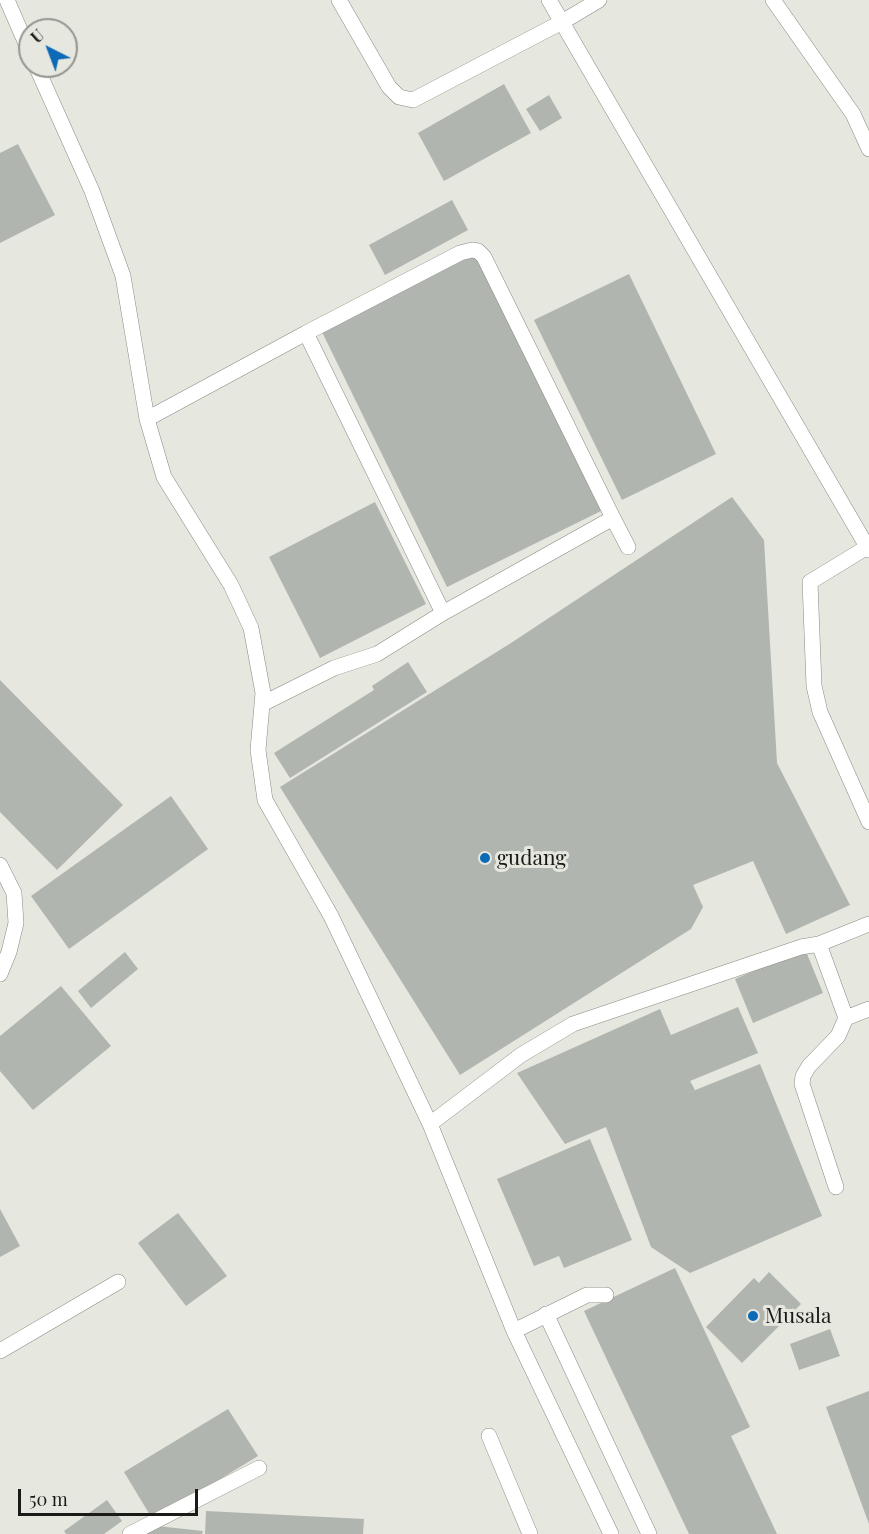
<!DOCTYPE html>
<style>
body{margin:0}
#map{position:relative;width:869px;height:1534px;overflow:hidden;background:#e6e7df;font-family:"Playfair Display",serif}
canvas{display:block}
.north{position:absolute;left:18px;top:18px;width:60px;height:60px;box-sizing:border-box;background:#e6e7df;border:2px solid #94958f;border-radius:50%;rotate:318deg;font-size:16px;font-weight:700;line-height:24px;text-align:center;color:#1a1a17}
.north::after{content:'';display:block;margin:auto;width:21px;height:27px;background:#0c6ab7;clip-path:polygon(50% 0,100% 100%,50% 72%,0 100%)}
.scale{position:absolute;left:18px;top:1489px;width:180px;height:27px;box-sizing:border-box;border:3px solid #1a1a17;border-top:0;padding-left:8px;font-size:18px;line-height:21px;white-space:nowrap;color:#1a1a17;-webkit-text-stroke:4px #e6e7df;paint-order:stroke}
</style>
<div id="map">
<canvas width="869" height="1534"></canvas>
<div class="north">U</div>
<div class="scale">50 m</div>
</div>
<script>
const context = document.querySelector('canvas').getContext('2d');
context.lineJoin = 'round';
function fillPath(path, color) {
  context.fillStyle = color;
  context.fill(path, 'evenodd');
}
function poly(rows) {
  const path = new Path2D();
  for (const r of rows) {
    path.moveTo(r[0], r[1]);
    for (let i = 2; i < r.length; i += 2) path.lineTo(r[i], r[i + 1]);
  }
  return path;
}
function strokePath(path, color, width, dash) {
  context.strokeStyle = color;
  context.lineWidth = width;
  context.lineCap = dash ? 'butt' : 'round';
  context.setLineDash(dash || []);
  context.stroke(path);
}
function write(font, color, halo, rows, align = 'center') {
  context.font = font + ' "Playfair Display",serif';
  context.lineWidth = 6;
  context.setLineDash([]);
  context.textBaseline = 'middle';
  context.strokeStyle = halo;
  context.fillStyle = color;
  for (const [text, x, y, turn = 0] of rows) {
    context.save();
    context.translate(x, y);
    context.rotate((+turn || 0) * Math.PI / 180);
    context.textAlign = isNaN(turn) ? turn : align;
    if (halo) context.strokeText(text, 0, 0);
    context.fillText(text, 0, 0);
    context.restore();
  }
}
fillPath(poly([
 [504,84,531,133,444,181,418,133],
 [549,95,562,118,540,131,526,109],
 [18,144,55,215,0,243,0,153],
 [452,200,468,230,385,275,369,245],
 [476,254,601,511,447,587,321,330],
 [629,274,716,454,622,500,534,320],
 [732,497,764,540,777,763,850,905,786,934,753,861,693,885,703,907,691,929,460,1075,280,787,511,643],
 [375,502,426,604,320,658,269,557],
 [408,662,427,692,290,778,274,753,374,690,372,686],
 [0,680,123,805,57,870,0,812],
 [171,796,208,849,69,949,31,896],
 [805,949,823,993,753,1023,735,979],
 [125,952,138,969,91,1008,78,991],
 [61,986,111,1046,33,1110,0,1071,0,1036],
 [738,1007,758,1053,690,1081,695,1090,683,1095,760,1064,822,1216,690,1273,651,1247,606,1127,565,1144,517,1073,660,1009,671,1035],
 [590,1139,632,1240,564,1268,559,1256,534,1266,497,1179],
 [0,1209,20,1246,0,1257],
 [178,1213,227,1276,186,1306,138,1243],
 [675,1268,750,1427,731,1436,777,1534,689,1534,584,1311],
 [769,1272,801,1304,742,1363,706,1327,754,1278,759,1283],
 [830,1329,840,1356,799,1370,790,1344],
 [869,1391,869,1524,826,1407],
 [228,1409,258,1456,153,1520,124,1472],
 [107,1500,122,1521,104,1534,66,1534,64,1531],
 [206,1511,364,1519,363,1534,205,1534],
 [148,1525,203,1531,202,1534,147,1534]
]), '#b0b5af');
const service = poly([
 [7,0,30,53],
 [339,0,389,87,399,97,413,100,562,22,599,0],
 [549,0,869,550],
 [773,0,853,114,869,149],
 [36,66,92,191,123,276,147,419,164,477,231,585,251,628,263,693,258,750,265,800,331,916,430,1124,514,1331,611,1534],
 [306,333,460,253,472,250,478,251,484,257,613,518],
 [147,419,306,333,443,613,613,518,628,547],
 [869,546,810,582,814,686,820,712,869,822],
 [262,704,334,668,377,654,443,613],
 [0,865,14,893,16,923,9,952,0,974],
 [819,944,869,924],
 [846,1018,869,1009],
 [430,1124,521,1055,573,1024,801,947,819,944,846,1018,838,1036,809,1066,803,1076,802,1084,836,1187],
 [546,1314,649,1534],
 [514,1331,587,1295,606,1295],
 [0,1351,118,1282],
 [489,1436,530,1534],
 [130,1534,259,1468]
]);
strokePath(service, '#898a83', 16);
strokePath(service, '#fff', 15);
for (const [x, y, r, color] of [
 [485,858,6,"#0c6ab7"],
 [753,1316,6,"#0c6ab7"]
]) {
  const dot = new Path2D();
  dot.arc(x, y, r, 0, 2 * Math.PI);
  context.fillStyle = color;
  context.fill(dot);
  strokePath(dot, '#e6e7df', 2);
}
write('21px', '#1a1a17', '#e6e7df', [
 ["gudang",497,858],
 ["Musala",765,1316]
], 'left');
</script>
